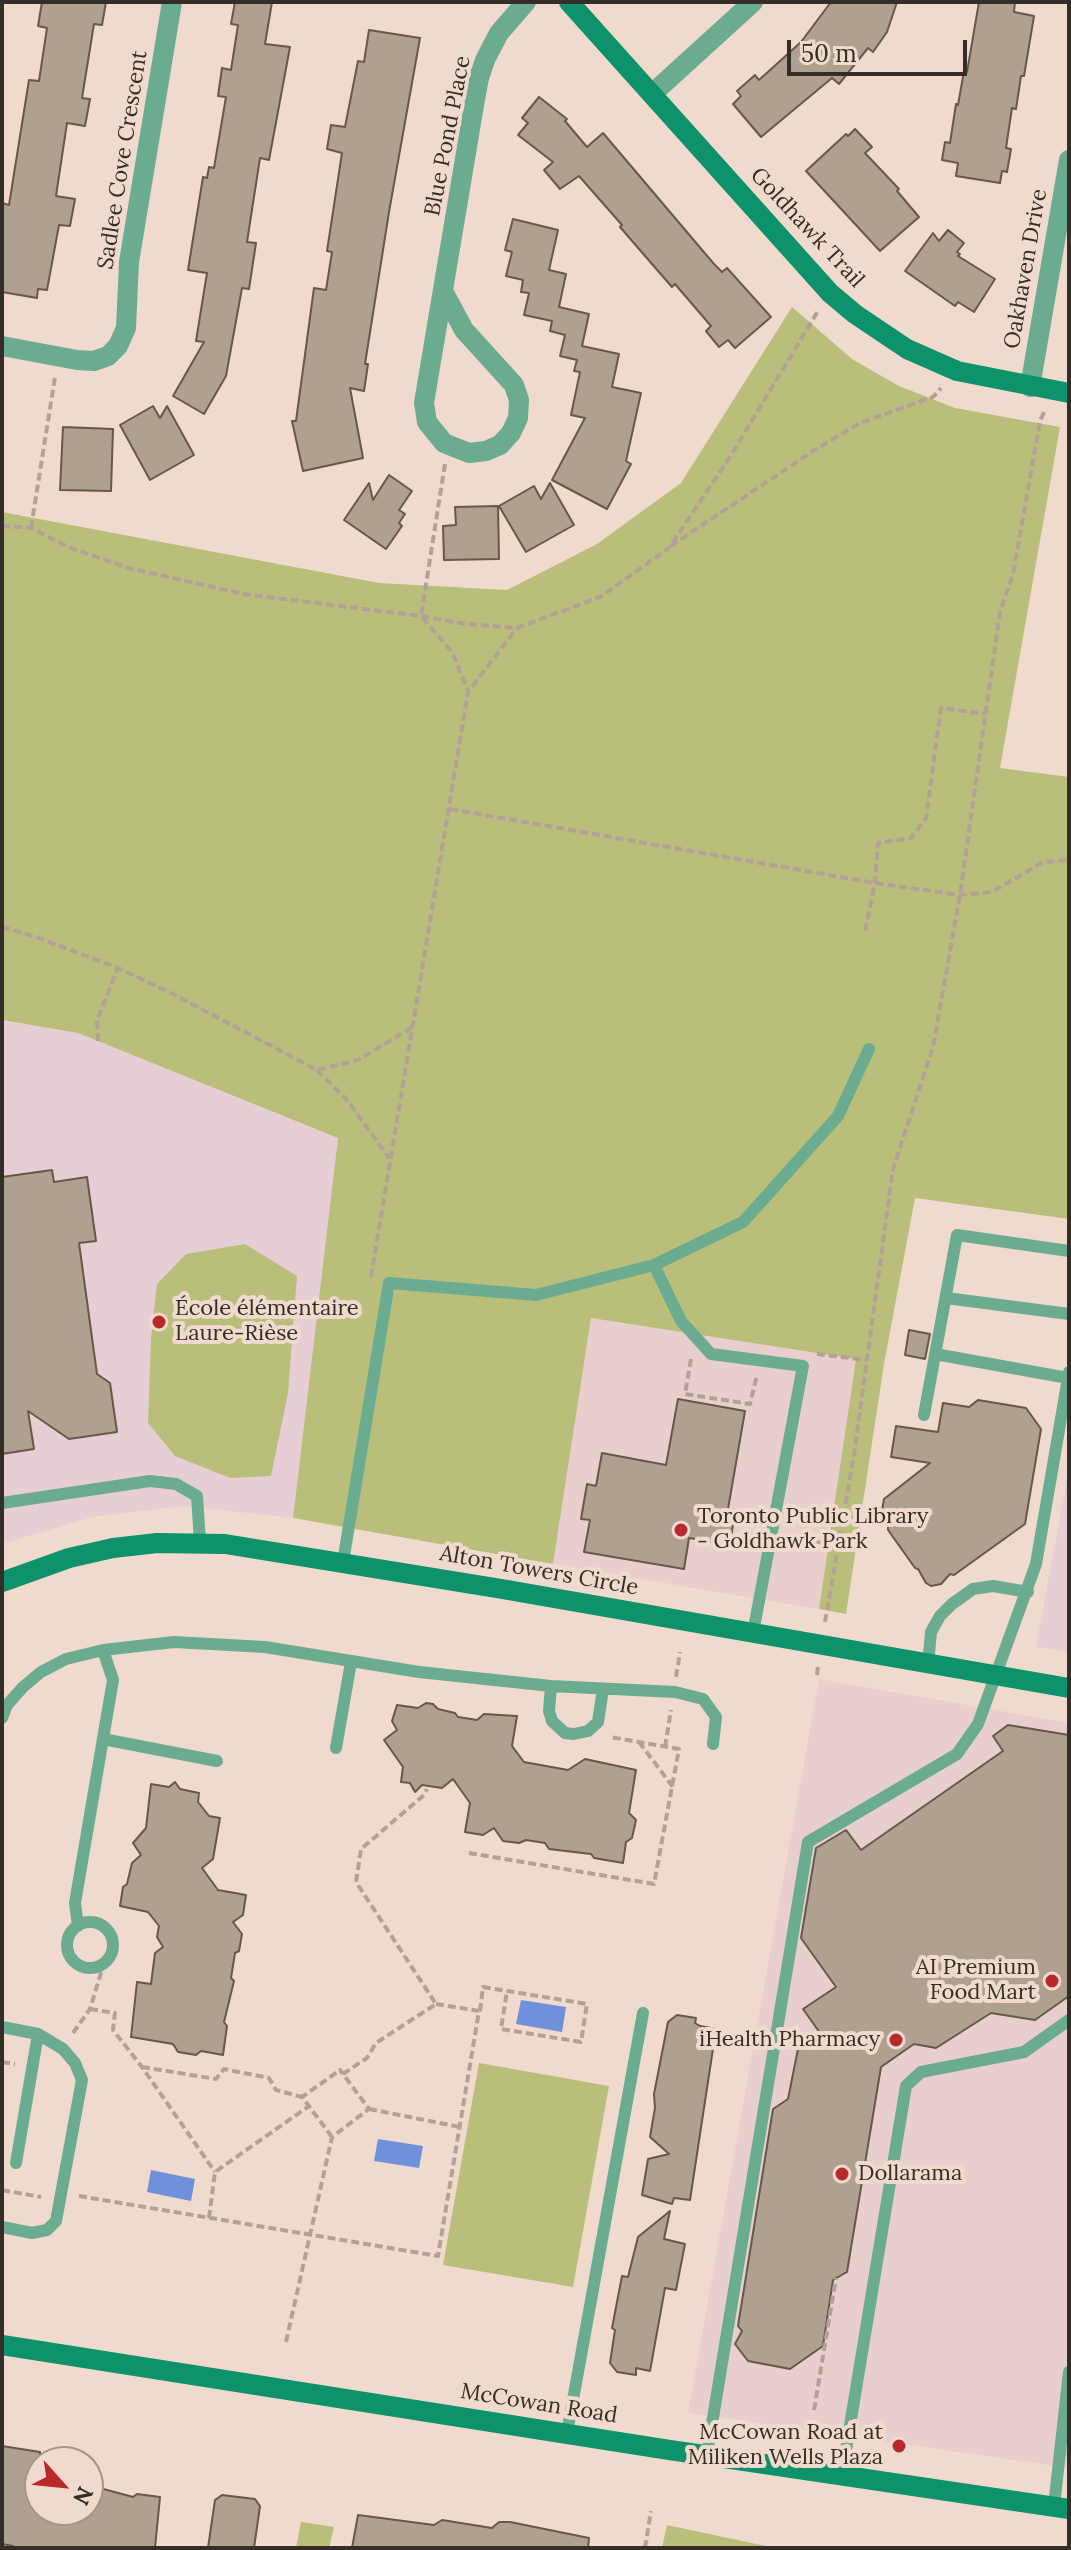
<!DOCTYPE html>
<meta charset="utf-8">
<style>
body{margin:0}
#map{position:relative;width:1071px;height:2550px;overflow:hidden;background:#f0dacd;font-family:Lora,serif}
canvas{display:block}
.frame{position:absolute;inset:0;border:4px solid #352d28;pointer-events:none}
.north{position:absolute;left:24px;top:2446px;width:80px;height:80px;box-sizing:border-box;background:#f0dacd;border:2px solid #a5958b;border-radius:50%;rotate:117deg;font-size:22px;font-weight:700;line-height:32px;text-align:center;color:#352d28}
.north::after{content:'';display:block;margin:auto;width:28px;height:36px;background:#b9292b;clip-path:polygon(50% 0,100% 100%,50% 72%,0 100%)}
.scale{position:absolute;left:787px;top:40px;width:180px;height:36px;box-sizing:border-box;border:4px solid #352d28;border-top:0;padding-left:10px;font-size:24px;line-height:28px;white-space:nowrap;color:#352d28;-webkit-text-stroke:6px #f0dacd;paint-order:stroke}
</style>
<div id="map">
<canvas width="1071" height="2550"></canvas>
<div class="frame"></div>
<div class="north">N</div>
<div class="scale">50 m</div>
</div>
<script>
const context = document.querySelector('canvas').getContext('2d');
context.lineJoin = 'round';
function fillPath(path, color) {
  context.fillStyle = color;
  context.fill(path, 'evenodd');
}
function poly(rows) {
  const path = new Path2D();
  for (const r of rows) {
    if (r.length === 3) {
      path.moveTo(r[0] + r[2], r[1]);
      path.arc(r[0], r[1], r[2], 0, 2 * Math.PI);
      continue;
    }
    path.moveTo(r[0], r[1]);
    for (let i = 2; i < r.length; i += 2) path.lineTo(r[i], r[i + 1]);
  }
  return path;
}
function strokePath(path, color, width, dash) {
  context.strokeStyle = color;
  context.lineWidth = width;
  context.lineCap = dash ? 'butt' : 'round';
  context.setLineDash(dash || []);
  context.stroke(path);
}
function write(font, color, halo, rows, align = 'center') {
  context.font = font + ' Lora,serif';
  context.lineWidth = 8;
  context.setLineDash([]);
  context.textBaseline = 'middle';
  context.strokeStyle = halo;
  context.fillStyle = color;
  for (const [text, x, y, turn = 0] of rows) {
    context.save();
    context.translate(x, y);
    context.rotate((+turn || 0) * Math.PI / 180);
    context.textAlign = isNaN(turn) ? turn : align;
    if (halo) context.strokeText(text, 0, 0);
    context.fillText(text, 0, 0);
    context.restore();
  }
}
fillPath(poly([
 [591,1318,857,1359,819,1609,553,1564],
 [819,1679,1069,1723,1069,2468,688,2413]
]), '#e9cece');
fillPath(poly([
 [2,1020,78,1033,338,1138,293,1518,184,1506,92,1517,2,1544],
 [1069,1468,1069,1652,1036,1647]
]), '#e7ced5');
fillPath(poly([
 [792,307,852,359,899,386,955,408,1060,427,1000,768,1069,777,1069,1219,915,1198,884,1364,846,1614,819,1609,856,1359,591,1318,553,1564,293,1518,338,1138,78,1033,2,1020,2,512,379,583,507,590,597,544,681,483],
 [245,1244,297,1276,288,1393,271,1476,230,1478,175,1456,148,1423,151,1338,157,1284,186,1254],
 [479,2063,609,2086,573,2287,443,2265],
 [301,2522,334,2527,329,2548,296,2548],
 [667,2525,775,2548,662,2548]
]), '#b9be7b');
fillPath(poly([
 [521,2000,566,2007,562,2032,516,2024],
 [378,2139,423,2146,419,2168,374,2161],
 [151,2170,195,2179,191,2201,147,2192]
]), '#6f91d9');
const building = poly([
 [42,2,106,2,102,25,94,24,82,98,90,99,85,126,67,123,56,196,75,199,70,226,59,225,47,290,38,289,37,298,2,292,2,203,9,205,29,80,39,81,47,28,38,26,42,2],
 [235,2,272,2,265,44,290,47,269,160,260,158,247,242,256,243,249,289,242,288,226,376,204,414,173,396,204,342,196,341,207,273,188,270,203,177,207,178,209,167,214,168,226,97,218,96,222,68,231,70,238,25,231,24,235,2],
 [831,2,897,2,887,32,873,52,868,48,839,84,832,78,761,137,733,104,741,96,737,91,755,75,759,80,801,42,831,2],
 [979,2,1015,2,1014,12,1034,16,1024,76,1021,76,1016,109,1012,108,1006,148,1011,149,1007,172,1002,171,1000,183,956,176,958,163,942,160,945,142,950,143,956,104,958,105,964,71,967,72,979,2],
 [369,30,420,38,389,212,365,364,368,364,364,391,350,388,363,458,303,471,292,421,296,421,314,288,326,290,332,252,327,251,342,153,327,149,331,125,345,127,358,61,364,62,369,30],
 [539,97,567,119,565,121,587,147,603,133,714,264,722,272,727,268,771,317,735,348,728,340,719,347,706,331,711,326,675,284,672,287,652,264,620,227,622,225,579,176,560,189,544,170,553,162,518,135,528,123,522,118,539,97],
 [855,129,872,147,865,153,899,189,897,191,919,217,880,251,806,171,846,134,848,136,855,129],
 [513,219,558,230,549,270,566,274,559,307,589,314,582,346,619,354,612,387,641,393,626,461,631,464,607,509,552,480,585,418,571,415,580,372,574,371,577,360,560,356,565,335,550,331,552,321,524,315,529,293,521,292,523,280,506,276,512,252,505,250,513,219],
 [948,230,964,243,957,252,960,254,958,256,995,279,974,312,958,302,955,306,905,271,933,233,939,241,948,230],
 [153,406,160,418,167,406,194,455,150,480,120,425,153,406],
 [63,427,113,429,111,491,60,490,63,427],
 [389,475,412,491,399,510,405,514,399,523,402,526,386,549,344,520,369,483,373,500,389,475],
 [550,483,574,525,526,552,499,506,534,486,541,499,550,483],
 [498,506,499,559,444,560,443,526,456,525,455,507,498,506],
 [52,1170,54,1182,87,1177,96,1241,79,1243,97,1374,110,1383,117,1432,69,1439,28,1411,34,1449,2,1454,2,1177,52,1170],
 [909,1330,930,1334,925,1359,905,1355,909,1330],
 [678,1399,745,1411,728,1509,735,1510,730,1545,689,1538,684,1569,584,1552,590,1520,581,1519,587,1484,596,1486,602,1453,666,1465,678,1399],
 [978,1400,1026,1408,1041,1429,1025,1524,954,1575,950,1574,941,1584,931,1586,926,1583,918,1569,915,1568,888,1530,888,1525,881,1516,884,1499,930,1463,891,1457,896,1426,938,1432,943,1403,969,1407,978,1400],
 [426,1703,433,1704,438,1709,455,1713,458,1717,477,1720,484,1714,517,1716,512,1746,524,1762,568,1770,585,1759,636,1770,629,1813,636,1820,632,1838,626,1842,623,1863,594,1858,591,1854,549,1849,545,1843,526,1840,519,1843,503,1841,494,1828,483,1835,465,1832,470,1803,453,1779,442,1788,422,1785,415,1792,410,1783,401,1782,403,1767,384,1740,397,1730,392,1721,397,1705,418,1708,426,1703],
 [1008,1725,1069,1735,1069,1996,1035,2020,991,2013,936,2048,914,2044,881,2067,847,2272,833,2280,823,2346,790,2369,748,2361,735,2344,742,2331,738,2326,773,2109,788,2099,798,2049,820,2033,803,2009,836,1987,801,1938,816,1848,846,1830,861,1850,1003,1751,993,1736,1008,1725],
 [175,1782,180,1789,199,1793,198,1802,209,1816,220,1818,213,1859,202,1868,218,1890,246,1895,243,1915,233,1922,242,1934,239,1951,235,1953,231,1978,234,1981,224,2022,227,2026,223,2055,201,2051,196,2055,178,2052,173,2044,131,2037,137,1982,151,1984,155,1953,163,1947,157,1937,159,1926,148,1912,120,1906,123,1887,127,1884,132,1863,141,1855,133,1843,146,1828,151,1784,169,1787,175,1782],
 [677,2015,696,2018,695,2023,700,2026,716,2029,690,2200,674,2198,672,2204,642,2195,648,2159,669,2154,650,2137,655,2108,654,2094,668,2022,677,2015],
 [670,2211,664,2239,685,2244,676,2290,665,2288,650,2371,636,2368,636,2375,617,2372,610,2363,615,2330,612,2328,622,2276,628,2277,638,2237,670,2211],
 [2,2446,40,2452,40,2510,88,2510,88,2493,96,2487,133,2497,137,2494,160,2497,155,2548,13,2548,13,2546,2,2544,2,2446],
 [222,2495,255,2499,260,2506,254,2548,208,2548,215,2500,222,2495],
 [358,2515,434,2525,442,2520,492,2528,499,2522,510,2522,589,2538,588,2548,352,2548,358,2515]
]);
fillPath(building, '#b0a08f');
strokePath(building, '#675849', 2);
strokePath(poly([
 [445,464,421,616,452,652,468,691],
 [2,526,31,528,68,547,129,568,243,594,421,616,466,624,517,628,600,597,669,548,730,457,818,311],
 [31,528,55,377],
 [671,546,816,449,860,423,933,397,941,388],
 [450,809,875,883,960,895,992,892,1043,862,1069,860],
 [2,927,36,937,118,968,173,994,317,1070,358,1060,413,1027],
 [865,931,875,883,878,843,911,838,926,818,941,708,986,714],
 [98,1041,97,1020,118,968],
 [317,1070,347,1100,389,1158],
 [371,1277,468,692,517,628],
 [817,1354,866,1360],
 [691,1359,685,1394,750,1404,757,1375],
 [789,1537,838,1546],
 [825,1622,854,1455,893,1169,933,1047,960,895,1000,612,1013,574,1040,421,1045,410],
 [817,1675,818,1666],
 [676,1677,680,1652],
 [639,1742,673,1787],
 [665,1747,671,1710],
 [469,1853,654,1884,679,1749,610,1737],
 [90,2009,115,2013,113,2030,142,2067,215,2172],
 [480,2011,483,1987,587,2004,581,2042,501,2029,507,1991],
 [73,2033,90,2009,104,1963],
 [2,2062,15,2064],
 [142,2067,216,2079,224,2069,269,2078,276,2090,302,2097],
 [369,2109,460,2127],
 [332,2137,302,2097,340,2070,343,2074],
 [2,2190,41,2197],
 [79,2196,438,2256,479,2011,436,2004],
 [209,2218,215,2172,309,2106],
 [286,2342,332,2137,369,2109,343,2074,367,2058,376,2043,436,2004,356,1882,361,1849,424,1795,427,1789],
 [814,2410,836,2278],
 [645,2548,651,2511]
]), '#b3a197', 4, [8, 4]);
strokePath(poly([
 [654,1265,681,1321,711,1354,803,1366,753,1633],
 [946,1298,1069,1314],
 [935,1354,1068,1378],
 [924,1415,957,1235,1069,1251],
 [2,1503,150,1481,176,1484,197,1496,200,1542],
 [343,1562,389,1283,536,1295,654,1265,743,1222,838,1116,869,1049],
 [928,1664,931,1632,940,1616,952,1604,973,1589,993,1586,1028,1592],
 [551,1686,549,1711,552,1721,565,1733,574,1734,588,1731,598,1722,603,1689],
 [2,1718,7,1705,23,1687,41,1672,66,1659,103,1650,174,1642,265,1647,419,1672,551,1686,675,1692,703,1699,716,1717,713,1744],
 [103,1739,217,1761],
 [336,1748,351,1662],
 [90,1945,23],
 [78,1926,75,1903,113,1680,103,1650],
 [2,2027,38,2034,63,2049,75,2063,82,2080,56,2221,47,2230,32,2233,2,2227],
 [16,2163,38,2034],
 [567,2433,643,2013],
 [707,2454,808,1842,957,1754,978,1724,1036,1564,1069,1372],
 [842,2474,906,2086,921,2072,1024,2052,1069,2020],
 [1054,2506,1069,2372]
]), '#6bac91', 12);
strokePath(poly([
 [652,94,753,2],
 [443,291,464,330,514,385,519,400,518,418,511,433,500,445,486,451,469,453,444,443,427,422,424,403,474,105,479,78,485,60,499,33,526,2],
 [2,346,77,360,94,361,108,356,118,346,126,328,129,262,172,2],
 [1030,387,1069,160]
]), '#6bac91', 20);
strokePath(poly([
 [569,2,830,293,855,314,907,349,957,371,1069,393],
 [2,1582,69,1558,113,1548,157,1543,225,1544,502,1589,1069,1688],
 [2,2345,663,2449,1069,2509]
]), '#0d926b', 20);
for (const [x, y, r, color] of [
 [159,1322,8,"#b9292b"],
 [681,1530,8,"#b9292b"],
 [1052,1981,8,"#b9292b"],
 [896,2040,8,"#b9292b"],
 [842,2174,8,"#b9292b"],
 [899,2446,8,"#b9292b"]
]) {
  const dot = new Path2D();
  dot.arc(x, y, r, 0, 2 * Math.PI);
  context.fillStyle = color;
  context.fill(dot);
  strokePath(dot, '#f0dacd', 3);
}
write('22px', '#352d28', '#f0dacd', [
 ["Blue Pond Place",448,136,-79],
 ["Sadlee Cove Crescent",123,160,-81],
 ["Goldhawk Trail",807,228,47],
 ["Oakhaven Drive",1026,269,-80],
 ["Alton Towers Circle",539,1571,10],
 ["McCowan Road",539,2404,9]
]);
write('22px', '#352d28', '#f0dacd', [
 ["École élémentaire",175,1309],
 ["Laure-Rièse",175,1334],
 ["Toronto Public Library",697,1517],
 ["- Goldhawk Park",697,1542],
 ["AI Premium",1036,1968,"right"],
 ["Food Mart",1036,1993,"right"],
 ["iHealth Pharmacy",880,2040,"right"],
 ["Dollarama",858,2174],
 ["McCowan Road at",883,2433,"right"],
 ["Miliken Wells Plaza",883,2458,"right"]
], 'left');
</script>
